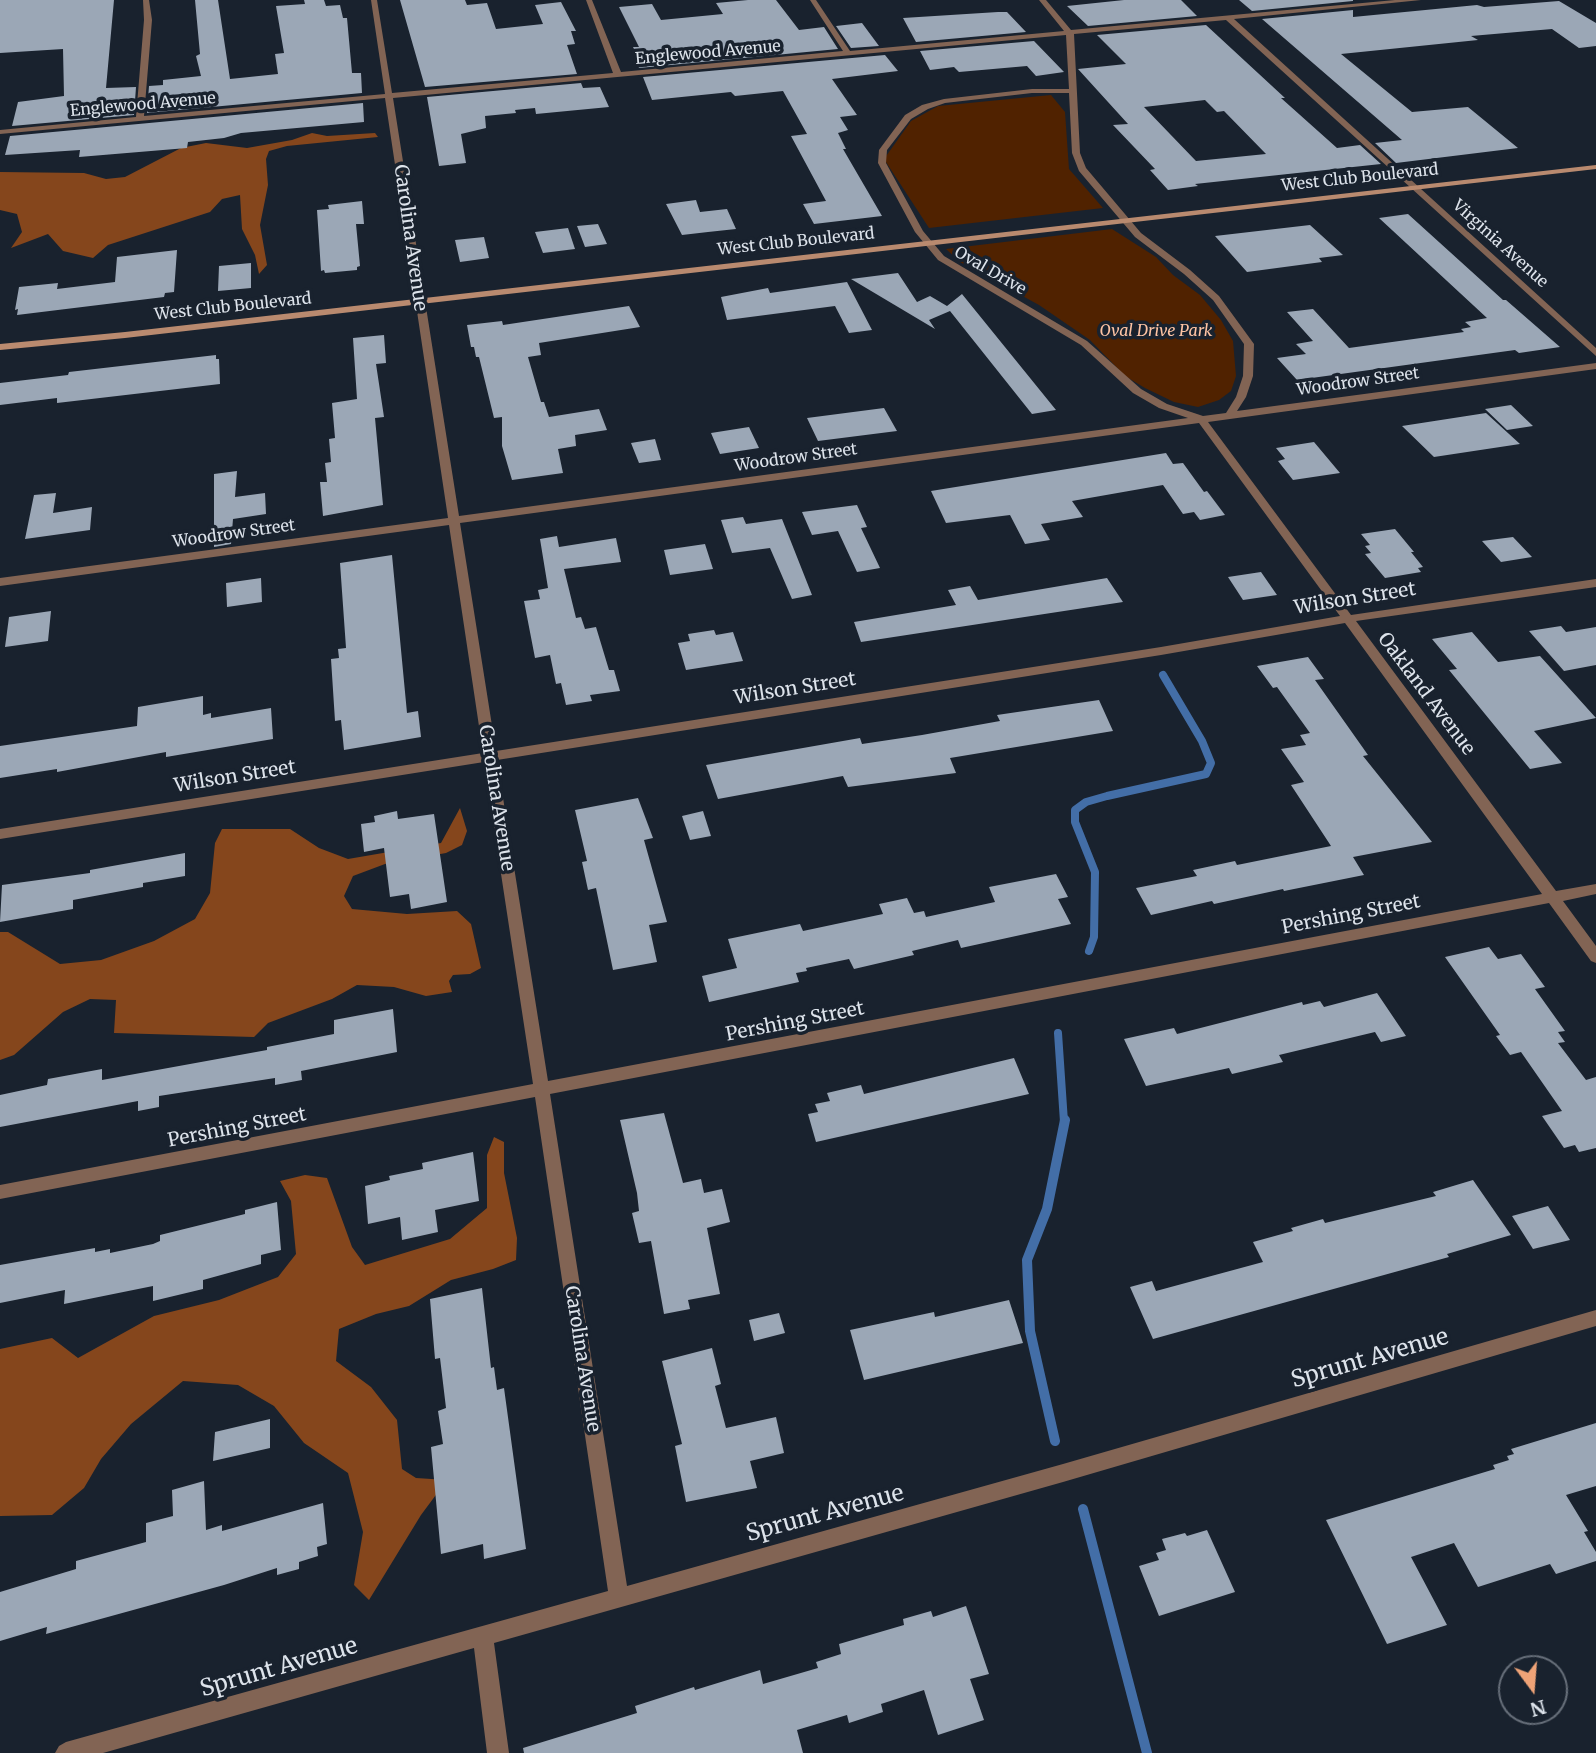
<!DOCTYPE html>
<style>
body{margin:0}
#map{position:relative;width:1596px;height:1753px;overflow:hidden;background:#19222e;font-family:Merriweather,serif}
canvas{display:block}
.north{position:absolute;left:1498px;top:1655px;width:70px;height:70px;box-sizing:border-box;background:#19222e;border:2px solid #676f7a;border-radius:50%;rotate:164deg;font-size:19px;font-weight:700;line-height:28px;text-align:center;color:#dde3eb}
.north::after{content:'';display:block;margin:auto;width:24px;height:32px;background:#efa377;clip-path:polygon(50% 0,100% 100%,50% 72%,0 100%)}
</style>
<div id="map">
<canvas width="1596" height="1753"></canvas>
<div class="north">N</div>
</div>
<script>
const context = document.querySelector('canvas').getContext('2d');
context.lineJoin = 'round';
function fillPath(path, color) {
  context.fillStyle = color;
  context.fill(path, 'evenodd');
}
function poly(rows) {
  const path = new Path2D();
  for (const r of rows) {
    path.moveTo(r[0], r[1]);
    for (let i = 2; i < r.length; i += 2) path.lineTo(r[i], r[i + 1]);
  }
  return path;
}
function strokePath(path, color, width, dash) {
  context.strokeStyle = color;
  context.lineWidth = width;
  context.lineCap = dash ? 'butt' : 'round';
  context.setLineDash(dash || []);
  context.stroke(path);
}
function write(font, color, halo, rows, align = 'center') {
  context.font = font + ' Merriweather,serif';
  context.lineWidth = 7;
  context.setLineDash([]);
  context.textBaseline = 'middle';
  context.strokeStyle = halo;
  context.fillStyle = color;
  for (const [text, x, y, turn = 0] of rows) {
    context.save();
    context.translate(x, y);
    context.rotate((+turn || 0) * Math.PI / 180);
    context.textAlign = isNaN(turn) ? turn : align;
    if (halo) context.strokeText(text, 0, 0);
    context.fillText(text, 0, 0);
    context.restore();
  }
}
fillPath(poly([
 [1051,95,1065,112,1069,169,1103,208,929,228,884,159,911,121,938,106],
 [1112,229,1156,257,1173,275,1200,295,1221,320,1233,341,1236,376,1231,391,1219,400,1198,407,1174,402,1145,388,1125,376,1090,340,1039,305,960,262,946,249]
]), '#502200');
fillPath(poly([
 [312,133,327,136,375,133,378,137,287,146,269,151,266,159,268,185,260,225,267,265,259,274,255,255,242,229,240,195,222,199,210,212,108,245,93,258,63,251,48,234,11,248,22,232,17,214,0,210,0,172,84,173,106,179,125,177,181,148,206,143,247,148,292,140],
 [460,808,467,831,462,845,446,853,385,864,353,876,344,896,352,909,407,914,457,911,471,924,481,968,470,974,453,975,449,981,452,992,426,996,394,987,357,985,332,999,268,1023,254,1037,114,1033,116,1000,90,999,63,1012,14,1055,0,1060,0,932,8,932,60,964,101,960,154,941,195,919,210,893,215,843,222,829,290,829,319,848,348,859,441,843],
 [494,1137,504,1142,504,1173,517,1238,516,1260,493,1269,451,1280,409,1306,376,1314,339,1329,336,1361,371,1387,397,1420,402,1469,416,1478,447,1480,421,1515,369,1600,354,1585,363,1532,348,1473,304,1443,274,1406,238,1385,183,1381,131,1424,101,1459,84,1488,52,1515,0,1516,0,1349,52,1338,78,1358,154,1316,219,1300,278,1277,296,1254,291,1201,280,1181,305,1175,327,1178,352,1247,365,1265,450,1239,487,1208,487,1155]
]), '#85461c');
strokePath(poly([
 [1089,951,1094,937,1095,872,1075,822,1075,810,1086,802,1107,796,1206,774,1211,763,1202,741,1163,675],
 [1058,1033,1064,1122]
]), '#436ea7', 8);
strokePath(poly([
 [1055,1441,1030,1331,1027,1260,1047,1209,1065,1120],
 [1083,1509,1147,1753]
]), '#436ea7', 10);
fillPath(poly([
 [0,0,114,0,106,88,136,87,134,115,12,126,18,102,64,96,63,49,0,53],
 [195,0,218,0,230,79,278,74,275,54,284,53,276,6,305,4,304,0,324,0,326,6,340,5,343,18,347,18,352,73,361,73,362,93,147,113,149,86,163,85,163,80,201,76,196,56,200,54],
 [400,0,465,0,467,5,487,3,496,29,543,24,535,5,561,2,576,31,571,31,575,44,567,45,577,74,425,87],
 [748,0,776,0,799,30,824,27,838,49,639,68,632,51,635,51,633,47,639,47,619,7,652,4,661,20,723,14,716,3],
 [1124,0,1181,0,1197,16,1088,26,1067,6],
 [1239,0,1353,0,1353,1,1252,11],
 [1559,1,1596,23,1596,46,1579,48,1552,29,1471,36,1478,40,1341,54,1412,112,1468,107,1518,148,1396,163,1375,143,1402,140,1262,19,1353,10,1353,17,1477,5,1484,7],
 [998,12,1007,12,1026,32,916,42,903,18],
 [862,23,879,46,851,48,836,26],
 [1206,25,1285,98,1281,98,1337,148,1360,145,1381,164,1195,184,1198,186,1168,190,1150,170,1155,169,1113,125,1128,124,1078,69,1126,64,1097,35],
 [1205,100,1217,112,1224,111,1266,154,1196,161,1144,107],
 [1034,41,1064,72,1036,76,1027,66,959,72,954,67,930,70,920,51],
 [885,55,898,71,832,79,857,115,840,117,848,130,838,133,846,149,843,149,882,216,814,224,803,204,826,201,791,136,807,134,783,91,735,96,731,92,652,100,643,77],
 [581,83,583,88,600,87,609,107,536,114,535,108,515,110,516,113,485,116,486,128,461,134,466,163,439,166,427,97],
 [363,103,364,122,241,133,224,138,188,142,187,148,79,157,80,150,5,155,10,136],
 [696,200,700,212,727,209,736,229,708,232,706,228,708,232,682,235,666,204],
 [362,201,364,224,356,224,360,266,357,267,357,270,325,273,324,270,321,271,317,210,329,209,328,205],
 [1408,214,1503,300,1506,300,1560,347,1519,353,1515,350,1297,380,1277,358,1306,354,1296,344,1313,341,1287,312,1313,309,1349,348,1464,332,1461,329,1471,327,1465,322,1487,318,1379,218],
 [598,224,607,244,585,247,577,226],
 [1310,225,1343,255,1319,258,1322,262,1247,272,1215,236],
 [568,228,575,249,543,253,535,232],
 [484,237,489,258,460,262,455,240],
 [177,250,174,292,165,293,164,297,17,315,18,309,15,310,19,287,58,283,57,289,115,282,117,257],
 [251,263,251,288,218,291,219,266],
 [898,273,917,302,930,296,947,306,962,294,1056,410,1032,414,950,311,929,320,935,329,851,279],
 [847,282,872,330,849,333,835,306,727,320,721,297,768,288,770,293],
 [629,306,640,327,539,343,541,355,528,357,541,402,544,402,549,417,599,409,607,430,575,435,576,446,558,449,563,473,512,480,502,446,502,417,494,418,479,357,476,357,474,347,471,347,467,325,502,321,503,325],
 [384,335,386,363,376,364,384,417,375,418,383,505,323,516,320,482,327,482,325,463,331,462,329,439,335,438,332,403,357,399,353,338],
 [216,355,216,359,219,359,220,384,57,403,57,398,0,405,0,383,68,375,69,372],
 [1511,405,1533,426,1507,430,1485,409],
 [884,408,897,431,818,441,807,418],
 [1486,413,1520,444,1434,457,1402,426],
 [749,427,759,448,720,454,711,433],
 [655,439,661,460,639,463,631,443],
 [1314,442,1340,473,1293,480,1278,461,1285,459,1276,448],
 [1166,453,1173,464,1183,463,1204,492,1207,491,1225,515,1200,520,1194,512,1183,514,1163,485,1072,501,1083,517,1041,524,1050,540,1025,544,1010,515,946,523,931,491],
 [237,471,235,497,265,493,266,514,233,519,231,544,214,547,214,474],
 [56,493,53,513,92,507,90,530,25,539,34,495],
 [857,505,867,527,861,528,880,568,857,572,838,531,812,535,802,512],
 [743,517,746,524,782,519,812,595,792,599,770,548,732,553,721,520],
 [1395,529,1414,552,1411,552,1423,567,1418,568,1421,572,1385,578,1365,554,1371,553,1365,546,1370,545,1361,534],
 [557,536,559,547,616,538,621,562,564,569,576,618,581,617,585,629,596,627,609,670,614,670,620,691,590,695,592,701,566,705,561,683,556,684,550,655,535,658,524,601,540,599,538,590,548,588,540,539],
 [1513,537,1532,557,1501,562,1482,541],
 [705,544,713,569,670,575,664,550],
 [392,555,407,713,418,711,421,737,344,750,341,720,335,721,331,659,339,658,338,649,346,648,340,563],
 [1261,572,1277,595,1243,600,1228,577],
 [261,578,262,602,227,607,226,583],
 [1107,578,1123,602,861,642,854,622,956,605,948,590,970,586,978,600],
 [51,611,48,641,5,647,9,617],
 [1561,626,1566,632,1596,627,1596,665,1564,671,1529,631],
 [714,630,716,635,733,632,743,661,686,670,678,643,690,641,688,634],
 [1472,632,1498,662,1540,656,1596,718,1534,731,1562,763,1530,769,1449,670,1457,669,1432,639],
 [1308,657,1324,679,1315,680,1368,755,1363,756,1432,842,1353,857,1364,875,1284,891,1283,889,1214,904,1212,901,1151,915,1136,888,1197,876,1193,870,1235,861,1237,865,1331,846,1291,785,1304,782,1281,749,1306,745,1300,735,1310,733,1277,687,1273,688,1257,666],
 [203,696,203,715,211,713,211,718,271,708,273,739,166,757,166,752,57,772,57,769,0,778,0,746,137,726,138,707],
 [1099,700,1113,731,950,758,956,773,848,787,843,776,718,799,706,765,860,738,862,744,922,735,1000,721,997,715],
 [638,798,653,838,644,840,667,922,649,925,657,962,613,970,596,888,588,890,582,862,587,861,575,810],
 [397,811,398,819,434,814,447,902,411,909,409,894,390,897,384,848,364,852,361,824,375,822,374,816],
 [703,811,711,836,690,840,682,816],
 [185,853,185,876,143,883,143,887,73,900,73,909,0,922,2,885,90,873,90,870],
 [1056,874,1068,897,1058,899,1071,924,961,948,958,940,912,951,914,955,854,969,849,959,806,968,807,971,796,973,799,982,709,1002,702,976,737,968,728,939,800,924,803,931,883,914,879,904,907,898,914,913,924,911,926,917,995,902,989,887],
 [1489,947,1498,959,1521,954,1545,987,1535,989,1565,1031,1558,1032,1565,1042,1558,1043,1586,1080,1596,1077,1596,1148,1579,1152,1575,1145,1564,1148,1542,1116,1562,1111,1521,1052,1510,1055,1496,1036,1500,1035,1445,957],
 [1377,993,1406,1036,1381,1042,1375,1032,1279,1055,1283,1062,1232,1074,1229,1068,1146,1086,1124,1039,1174,1028,1177,1034,1302,1002,1303,1005,1320,1001,1324,1007],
 [393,1009,397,1052,301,1071,302,1080,275,1085,275,1078,159,1096,159,1107,138,1111,138,1101,0,1127,0,1095,47,1085,48,1079,102,1069,102,1080,267,1050,267,1047,334,1034,334,1020],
 [1014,1058,1029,1094,816,1142,808,1114,818,1112,815,1104,830,1101,827,1093,861,1085,864,1094],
 [664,1113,683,1183,701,1179,704,1193,722,1189,730,1222,707,1228,720,1294,688,1300,690,1309,664,1314,651,1241,639,1243,632,1213,639,1211,637,1193,620,1120],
 [473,1152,479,1201,435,1210,438,1232,402,1240,400,1217,368,1224,365,1186,390,1180,389,1176,423,1169,422,1163],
 [1473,1180,1511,1235,1447,1254,1449,1257,1153,1339,1130,1287,1152,1281,1156,1291,1263,1262,1253,1242,1293,1231,1291,1228,1323,1219,1325,1223,1436,1196,1433,1192],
 [277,1202,281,1250,261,1255,261,1264,203,1280,203,1289,153,1301,153,1286,64,1304,65,1290,0,1303,0,1265,95,1248,95,1252,110,1249,110,1253,153,1244,160,1241,160,1235,245,1214,245,1210],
 [1548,1206,1570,1240,1533,1249,1512,1216],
 [482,1288,491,1368,494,1367,497,1390,504,1388,526,1549,484,1559,483,1544,441,1554,431,1447,443,1444,438,1411,446,1408,440,1358,435,1359,430,1299],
 [1009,1300,1023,1343,864,1380,850,1330,934,1312,935,1317],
 [779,1313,785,1333,754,1341,749,1320],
 [712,1348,721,1384,715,1386,726,1428,776,1417,784,1453,750,1461,757,1488,686,1502,675,1446,682,1444,662,1361],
 [270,1419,270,1448,213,1461,215,1432],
 [1596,1423,1596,1486,1566,1495,1588,1531,1584,1532,1596,1552,1596,1561,1556,1574,1550,1564,1478,1587,1454,1543,1411,1557,1447,1625,1387,1644,1326,1520,1495,1469,1493,1465,1509,1460,1507,1456,1514,1454,1511,1449],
 [204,1481,206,1530,222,1525,222,1531,323,1503,327,1544,317,1547,318,1556,299,1562,299,1569,277,1575,277,1568,224,1585,46,1634,47,1627,0,1641,0,1592,76,1569,76,1561,146,1542,146,1523,173,1516,172,1490],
 [1207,1530,1235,1592,1159,1616,1139,1566,1159,1560,1156,1553,1166,1550,1162,1539,1185,1533,1187,1536],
 [966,1606,989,1674,970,1679,984,1720,938,1735,924,1690,881,1704,883,1712,849,1723,847,1715,797,1730,803,1753,524,1753,523,1748,637,1713,635,1706,694,1687,695,1690,760,1670,763,1684,818,1668,816,1662,841,1654,839,1644,904,1625,903,1619,931,1611,933,1617]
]), '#9ba7b6');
fillPath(poly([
 [143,0,149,0,152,20,144,116,385,94,371,0,377,0,392,93,613,73,586,0,592,0,621,72,843,51,810,0,816,0,850,51,1064,31,1039,0,1046,0,1071,30,1395,0,1421,0,1234,19,1596,348,1596,356,1226,20,1074,34,1080,153,1086,168,1141,233,1190,270,1219,296,1254,344,1253,376,1246,397,1237,411,1596,363,1596,369,1208,422,1351,615,1596,579,1596,587,1356,621,1556,891,1596,884,1596,894,1563,901,1596,946,1596,963,1591,961,1549,903,550,1094,627,1586,1063,1464,1596,1310,1596,1326,1063,1482,494,1643,509,1753,487,1753,474,1648,103,1753,55,1753,59,1746,66,1742,608,1591,535,1097,0,1199,0,1185,533,1084,484,762,0,839,0,829,483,753,449,525,0,586,0,578,448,518,385,98,0,134,0,130,136,117,144,20,143,0],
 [1066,35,1069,89,1032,89,944,99,922,105,905,115,879,150,878,163,915,232,938,260,1081,345,1133,393,1159,408,1188,418,459,516,393,98,1066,35],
 [1032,93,1069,93,1072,153,1079,171,1135,237,1184,274,1213,300,1244,344,1243,376,1236,397,1226,413,1203,416,1167,404,1141,389,1087,341,944,256,923,231,886,163,887,150,911,119,928,109,945,103,1032,93],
 [1199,423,1340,616,1161,647,496,751,460,523,1199,423],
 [1345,623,1542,894,548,1081,497,760,1161,655,1345,623]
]), '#826454');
fillPath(poly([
 [1596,165,1596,169,125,338,0,350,0,344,125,332,1596,165]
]), '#b98a6f');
write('16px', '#dde3eb', '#19222e', [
 ["Englewood Avenue",708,53,-5],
 ["Englewood Avenue",143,105,-5],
 ["West Club Boulevard",1360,178,-6],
 ["West Club Boulevard",796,242,-6],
 ["Virginia Avenue",1500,244,42],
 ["Oval Drive",990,271,30],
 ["West Club Boulevard",233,307,-6],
 ["Woodrow Street",1358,382,-8],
 ["Woodrow Street",796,458,-8],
 ["Woodrow Street",234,534,-8]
]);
write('italic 16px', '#fec4a4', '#19222e', [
 ["Oval Drive Park",1156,331]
]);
write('19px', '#dde3eb', '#19222e', [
 ["Carolina Avenue",410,238,82],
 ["Wilson Street",1355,599,-9],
 ["Wilson Street",795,689,-9],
 ["Oakland Avenue",1426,694,53],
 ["Wilson Street",235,777,-9],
 ["Carolina Avenue",496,798,81],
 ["Pershing Street",1351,915,-11],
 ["Pershing Street",795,1022,-11],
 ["Pershing Street",237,1128,-11],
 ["Carolina Avenue",582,1359,81]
]);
write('23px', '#dde3eb', '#19222e', [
 ["Sprunt Avenue",1370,1359,-16],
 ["Sprunt Avenue",825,1514,-15],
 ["Sprunt Avenue",279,1668,-16]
]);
</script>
